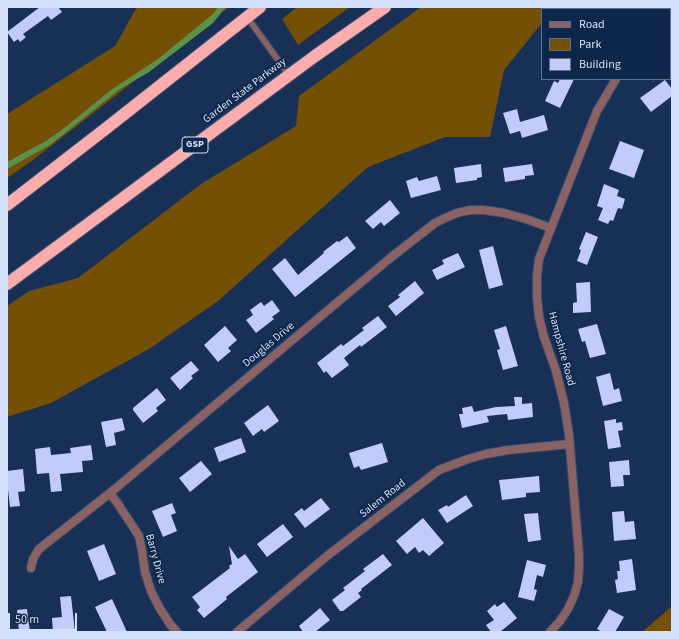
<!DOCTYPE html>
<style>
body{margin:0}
#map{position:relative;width:679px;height:639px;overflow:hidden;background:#183055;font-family:"Source Sans 3",sans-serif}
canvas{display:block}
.frame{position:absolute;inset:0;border:8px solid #d2e1f9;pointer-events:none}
.legend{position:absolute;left:541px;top:8px;width:130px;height:72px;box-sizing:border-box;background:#0e2649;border:1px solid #5c718f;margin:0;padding:5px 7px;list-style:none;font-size:12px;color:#d2e1f9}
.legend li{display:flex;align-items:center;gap:8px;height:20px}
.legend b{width:20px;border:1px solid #5c718f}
.scale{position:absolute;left:8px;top:613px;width:69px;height:18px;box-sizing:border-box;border:2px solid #d2e1f9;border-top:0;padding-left:5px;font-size:12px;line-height:14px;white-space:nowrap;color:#d2e1f9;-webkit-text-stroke:3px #0e2649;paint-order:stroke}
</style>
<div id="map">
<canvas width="679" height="639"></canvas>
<div class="frame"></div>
<ul class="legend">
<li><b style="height:5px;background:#8b6263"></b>Road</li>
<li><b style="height:11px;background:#745005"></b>Park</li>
<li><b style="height:11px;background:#c3cafc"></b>Building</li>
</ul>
<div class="scale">50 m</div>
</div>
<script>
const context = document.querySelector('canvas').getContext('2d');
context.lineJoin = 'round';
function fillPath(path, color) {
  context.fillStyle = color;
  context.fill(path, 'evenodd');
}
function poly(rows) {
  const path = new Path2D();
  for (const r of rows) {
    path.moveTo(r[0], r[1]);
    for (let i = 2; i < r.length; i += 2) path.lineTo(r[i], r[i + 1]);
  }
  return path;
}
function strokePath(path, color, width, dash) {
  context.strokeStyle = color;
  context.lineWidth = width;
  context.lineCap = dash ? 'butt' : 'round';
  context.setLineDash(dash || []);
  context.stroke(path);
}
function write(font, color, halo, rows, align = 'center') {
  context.font = font + ' "Source Sans 3",sans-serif';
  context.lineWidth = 4;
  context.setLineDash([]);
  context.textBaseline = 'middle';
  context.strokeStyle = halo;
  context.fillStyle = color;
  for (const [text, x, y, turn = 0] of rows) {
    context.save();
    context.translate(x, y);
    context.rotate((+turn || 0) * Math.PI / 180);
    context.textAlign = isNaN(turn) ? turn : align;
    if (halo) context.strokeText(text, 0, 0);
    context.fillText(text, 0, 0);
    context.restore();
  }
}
fillPath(poly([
 [137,7,229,7,33,160,7,178,7,114,115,46],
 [297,7,350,7,298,45,282,19],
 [421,7,555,7,554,9,542,9,542,23,504,70,490,137,445,137,368,167,227,293,218,301,149,349,51,403,7,417,7,306,29,291,78,278,201,184,296,126,299,96],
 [672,606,672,632,642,632]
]), '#745005');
fillPath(poly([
 [218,7,226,7,213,23,149,72,120,89,50,145,7,169,7,162,46,141,63,129,111,90,158,59,213,14]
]), '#5b914a');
fillPath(poly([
 [40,7,58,7,62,12,51,20,48,16,23,34,26,37,20,42,18,39,14,42,7,32],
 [560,79,574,79,560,108,545,101,554,81,558,83],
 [665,80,672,89,672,96,651,112,640,98],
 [517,109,520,122,544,115,548,130,522,138,520,131,510,134,503,113],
 [620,141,644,150,634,178,609,169],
 [481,164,482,177,477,178,477,180,456,183,454,168],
 [532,164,534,175,525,176,525,179,505,182,503,168],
 [437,176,441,190,411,198,406,181,417,177,419,181],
 [604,184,619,190,617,196,625,199,622,209,618,208,613,221,610,220,608,224,598,220,603,208,597,206],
 [390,200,400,213,384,226,381,222,373,229,365,221],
 [586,232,598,237,587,265,577,261,581,250,579,249],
 [347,236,356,248,295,297,272,269,285,258,298,275,324,253,323,252,337,241,339,242],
 [493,246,503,285,489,289,479,250],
 [458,253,465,267,437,280,432,270,444,264,442,260],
 [415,281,424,293,396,316,388,306,400,297,398,295],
 [590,282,591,312,573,313,573,303,577,302,576,283],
 [272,300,280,311,272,317,274,319,256,333,246,320,253,315,250,310,261,302,264,306],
 [378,316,387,327,361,347,360,345,344,358,349,365,332,378,326,371,324,373,317,363,341,344,343,346,364,330,362,328],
 [597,324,606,354,590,358,585,341,582,342,578,329],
 [225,326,237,340,228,348,231,351,218,362,204,345],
 [506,326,518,366,503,370,497,350,500,349,494,330],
 [191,361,199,370,191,376,193,378,180,390,170,378],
 [610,373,614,390,619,388,622,401,603,406,596,377],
 [157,388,166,400,156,408,158,411,143,423,133,410,133,408],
 [514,397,522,397,522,404,532,403,533,417,508,420,507,414,487,416,489,422,462,428,459,414,463,414,462,408,472,406,474,412,496,407,515,406],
 [268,405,279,421,264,432,262,429,253,436,244,423],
 [122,418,125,430,114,433,116,445,106,447,101,422],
 [616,419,616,423,622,422,623,430,618,431,621,447,608,449,604,421],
 [241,438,246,452,219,462,214,448],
 [382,443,388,462,361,470,359,466,354,468,349,453],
 [91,445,93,460,82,461,83,472,60,474,62,491,51,492,49,473,37,474,35,449,50,447,51,455,71,453,70,448],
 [629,460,630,475,623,475,624,486,611,487,609,462],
 [201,461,212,474,190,492,179,478],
 [23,469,25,491,18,492,20,506,10,507,7,481,7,471],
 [539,476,540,492,526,493,526,497,502,500,499,480],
 [466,495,473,506,447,523,438,510,447,505,448,507],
 [321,498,330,509,305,528,294,514,302,508,304,511],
 [172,503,176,513,171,515,177,531,163,537,152,511],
 [624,511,625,522,634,521,636,539,614,541,612,512],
 [538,513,541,540,528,542,524,514],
 [423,518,444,543,429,556,423,550,419,553,415,547,407,554,396,541],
 [283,524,293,537,267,557,257,544],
 [104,544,116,574,99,581,87,551],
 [229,546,238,559,245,554,258,572,226,597,227,599,204,618,197,610,200,607,192,597,213,581,230,568,229,566,232,564],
 [383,554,392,565,361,589,362,590,358,593,361,597,343,611,340,611,332,600,345,590,343,588,365,571,363,569],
 [632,559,636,590,617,593,615,580,618,579,617,571,620,571,619,561],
 [527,560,546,565,543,577,537,575,534,589,537,590,534,601,518,597],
 [71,596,75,632,53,632,52,618,62,617,60,597],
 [112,599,127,632,107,632,95,607],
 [504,602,517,618,500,632,491,632,486,625,494,620,487,611,495,604,497,607],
 [320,608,330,620,315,632,303,632,299,626],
 [27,609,30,632,19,632,17,610],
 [609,609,624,617,615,632,602,632,597,629]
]), '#c3cafc');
const service = poly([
 [247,17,289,75]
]);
const minor = poly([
 [664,9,665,7],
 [670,41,672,43],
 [110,493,118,504,139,536,142,551,145,572,151,591,159,607,170,624,177,632],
 [31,568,33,559,39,549,110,493,389,259,435,223,445,218,457,213,470,210,484,210,504,213,526,219,551,228],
 [237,632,327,556,439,470,468,459,486,454,508,450,570,444],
 [550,632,560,621,568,609,574,596,578,582,579,568,579,555,569,435,564,403,556,371,544,337,539,317,537,297,537,276,539,259,597,111,616,79]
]);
const motorway = poly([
 [7,205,104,130,260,7],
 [7,284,315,56,385,7]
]);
strokePath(service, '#364c6f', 8);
strokePath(minor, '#364c6f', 10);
strokePath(motorway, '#364c6f', 14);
strokePath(service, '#8b6263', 5.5);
strokePath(minor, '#8b6263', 8);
strokePath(motorway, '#fbacad', 12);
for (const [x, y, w] of [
 [195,145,26]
]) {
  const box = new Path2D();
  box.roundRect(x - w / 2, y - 8, w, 16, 3);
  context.fillStyle = '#0e2649';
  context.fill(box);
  strokePath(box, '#d2e1f9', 1);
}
write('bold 10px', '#d2e1f9', null, [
 ["GSP",195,145]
]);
write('11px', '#d2e1f9', '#0e2649', [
 ["Garden State Parkway",245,91,-37],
 ["Douglas Drive",269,345,-40],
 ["Hampshire Road",561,349,75],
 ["Salem Road",383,499,-38],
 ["Barry Drive",155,559,75]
]);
</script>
